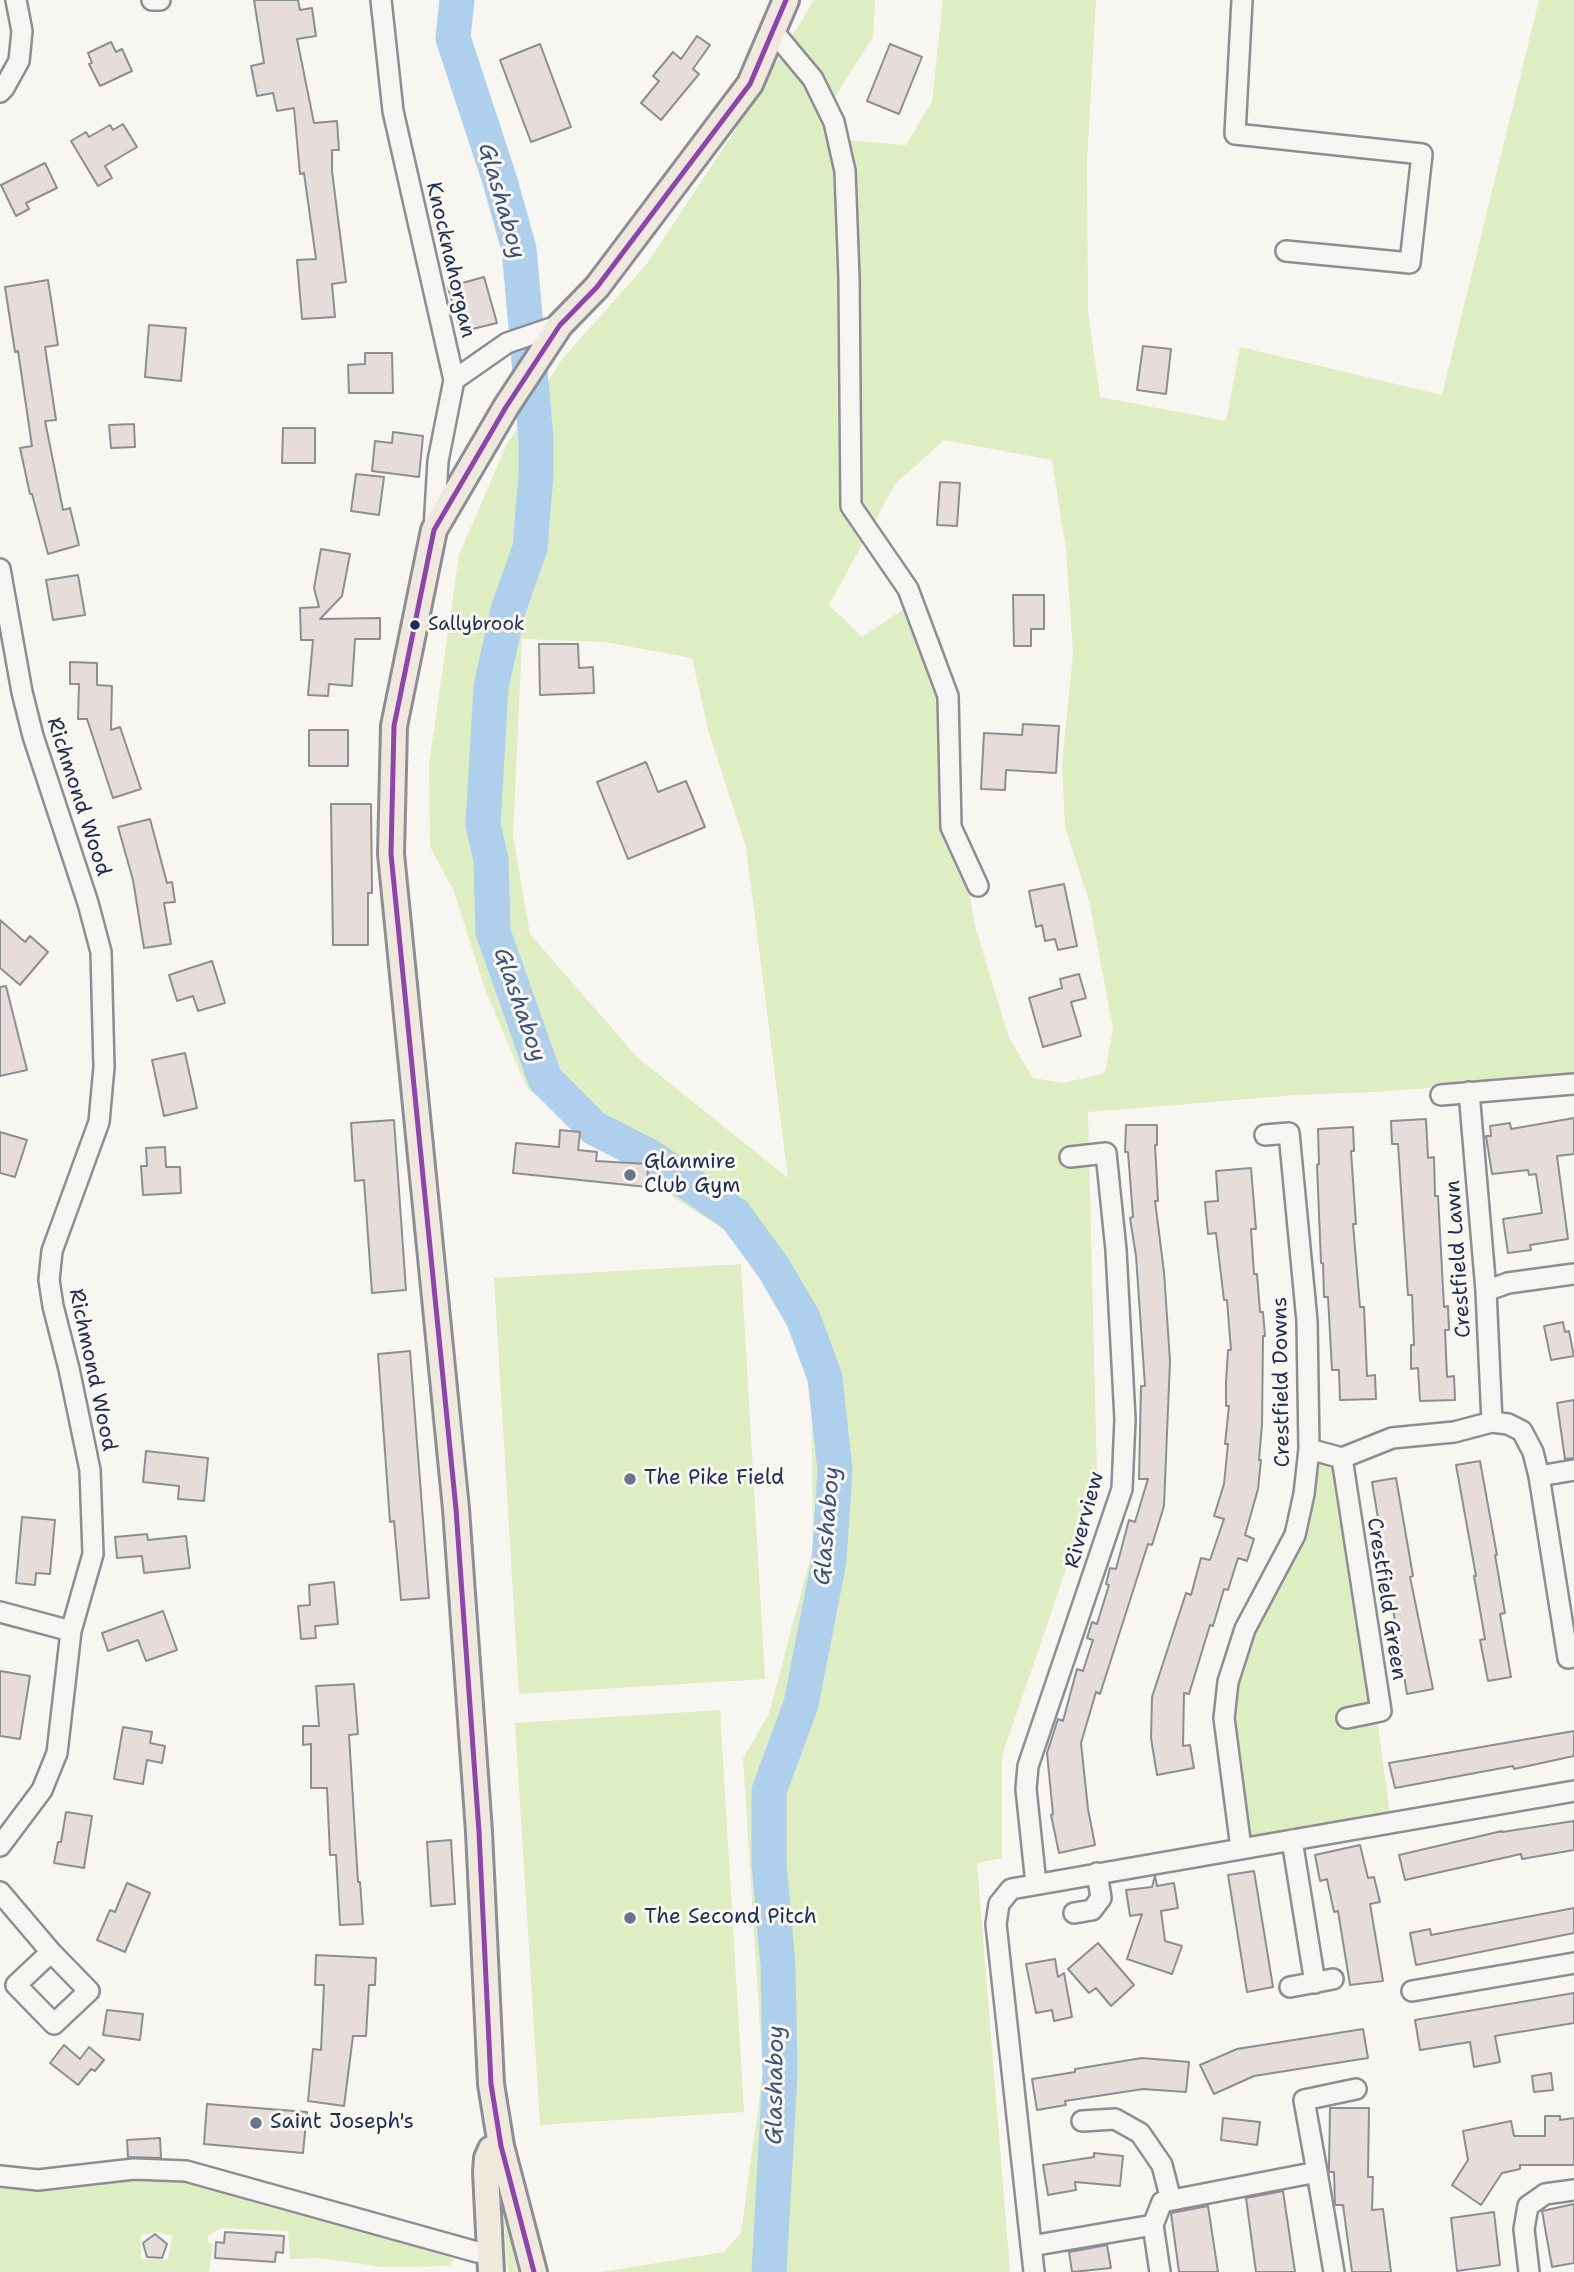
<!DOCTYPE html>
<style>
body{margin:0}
canvas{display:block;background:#f8f6f0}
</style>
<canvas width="1574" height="2272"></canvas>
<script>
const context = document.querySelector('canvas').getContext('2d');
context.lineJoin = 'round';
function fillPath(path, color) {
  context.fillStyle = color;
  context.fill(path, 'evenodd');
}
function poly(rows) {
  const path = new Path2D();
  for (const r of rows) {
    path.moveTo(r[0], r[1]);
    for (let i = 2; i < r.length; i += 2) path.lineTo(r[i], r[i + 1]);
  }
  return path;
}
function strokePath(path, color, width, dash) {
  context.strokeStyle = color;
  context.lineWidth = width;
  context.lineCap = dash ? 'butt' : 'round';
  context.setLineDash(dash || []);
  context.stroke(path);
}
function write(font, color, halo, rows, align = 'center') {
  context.font = font + ' "Shantell Sans",sans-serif';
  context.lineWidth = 6;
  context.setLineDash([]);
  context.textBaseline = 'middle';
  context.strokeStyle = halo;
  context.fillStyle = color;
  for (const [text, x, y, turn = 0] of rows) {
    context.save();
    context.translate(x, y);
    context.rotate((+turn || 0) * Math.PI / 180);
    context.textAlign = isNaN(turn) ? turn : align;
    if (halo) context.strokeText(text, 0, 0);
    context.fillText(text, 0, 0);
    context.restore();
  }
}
fillPath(poly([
 [814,0,875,0,873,37,831,103,834,139,906,145,932,101,943,0,1096,0,1087,162,1088,310,1100,397,1226,421,1240,347,1442,395,1539,0,1574,0,1574,1077,1375,1092,1297,1095,1088,1112,1097,1479,1002,1756,1002,1858,977,1863,1010,2272,601,2272,724,2252,741,2233,763,2073,743,1758,769,1714,813,1548,811,1368,782,1300,746,1244,673,1197,590,1138,527,1088,486,992,453,889,430,847,429,764,459,555,506,446,563,358,646,265,734,132],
 [944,440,1052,460,1066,550,1073,653,1062,764,1065,827,1089,901,1113,1028,1105,1073,1063,1083,1033,1078,1009,1038,975,926,960,835,962,775,953,680,940,637,904,609,862,637,829,605,895,484],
 [522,639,605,642,692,658,709,733,746,847,788,1178,637,1057,530,934,513,836],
 [741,1264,765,1679,519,1694,494,1278],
 [1309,1449,1342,1458,1391,1822,1241,1848,1224,1718],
 [720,1710,744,2112,540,2125,515,1723],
 [132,2178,187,2179,339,2222,454,2259,450,2265,443,2266,412,2267,383,2267,317,2258,290,2259,288,2231,221,2228,208,2236,208,2243,213,2244,209,2272,0,2272,0,2186,10,2188,36,2187],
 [156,2232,173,2236,167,2260,141,2259,141,2235],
 [503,2210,510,2231,517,2272,508,2271]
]), '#deedc2');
strokePath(poly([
 [457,0,453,38,500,181,519,249,536,439,536,475,530,548,508,610,491,687,483,825,491,860,493,932,545,1079,594,1128,649,1156,735,1215,773,1267,803,1318,825,1378,835,1470,829,1561,801,1704,769,1791,769,1864,778,1966,780,2073,769,2272]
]), '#afd0ed', 35);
const building = poly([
 [254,0,298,0,300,10,312,8,316,36,297,39,314,123,337,121,339,150,332,150,332,171,346,282,332,284,335,317,302,319,297,260,316,259,304,173,300,174,294,108,277,111,273,93,257,96,251,66,264,63,254,0],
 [697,36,710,45,693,69,699,74,661,120,641,103,659,81,653,76,673,52,681,59,697,36],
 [111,42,116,52,122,49,132,71,100,86,89,64,92,63,88,53,111,42],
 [540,44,571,127,531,142,500,60,540,44],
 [890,44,922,57,899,114,867,101,890,44],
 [123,124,137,147,105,166,112,178,98,186,71,141,86,132,89,137,110,125,113,130,123,124],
 [45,163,57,188,26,203,29,209,16,216,1,185,45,163],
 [484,277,497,323,460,332,448,287,484,277],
 [48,280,58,345,45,347,56,420,45,421,63,510,70,508,79,545,48,554,32,494,30,494,20,448,32,446,18,351,15,352,5,287,48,280],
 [149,325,186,328,181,381,145,377,149,325],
 [1143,346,1171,349,1166,394,1137,390,1143,346],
 [365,353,392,353,393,393,349,393,348,365,365,364,365,353],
 [134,424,135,447,111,448,109,425,134,424],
 [283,428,315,428,315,463,282,463,283,428],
 [393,432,423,436,419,477,372,471,375,441,392,443,393,432],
 [356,474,384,477,379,515,351,511,356,474],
 [940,482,960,483,957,526,937,525,940,482],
 [321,549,350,554,342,596,320,619,380,618,380,639,355,639,352,686,329,684,328,696,308,695,313,640,301,640,300,608,319,607,314,588,321,549],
 [78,575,85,615,53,620,46,580,78,575],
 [1013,595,1044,595,1044,629,1031,629,1031,646,1014,646,1013,595],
 [539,644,578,644,579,668,593,667,594,693,540,695,539,644],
 [70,662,97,663,97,685,112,686,111,730,120,727,141,789,113,798,87,719,78,719,79,684,70,684,70,662],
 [1023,724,1059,726,1056,773,1006,770,1005,790,981,789,984,733,1022,735,1023,724],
 [309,730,348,730,348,766,309,766,309,730],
 [646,762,658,792,686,781,705,827,628,859,597,782,646,762],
 [331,804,371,804,372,893,368,893,368,945,333,945,331,804],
 [150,819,167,883,172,882,175,902,164,903,171,944,144,948,133,880,118,827,150,819],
 [1064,884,1077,946,1058,950,1055,939,1045,941,1042,925,1036,927,1029,891,1064,884],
 [0,920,25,942,30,936,48,952,20,985,0,968,0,920],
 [212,961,225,1003,198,1011,193,996,177,1001,169,975,212,961],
 [1079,974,1086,998,1071,1002,1081,1036,1043,1047,1029,998,1062,988,1060,979,1079,974],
 [6,986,27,1070,0,1076,0,987,6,986],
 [185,1053,197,1108,164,1116,152,1060,185,1053],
 [1574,1118,1574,1154,1557,1156,1568,1239,1530,1245,1531,1250,1508,1253,1503,1219,1542,1213,1536,1174,1529,1175,1528,1170,1492,1174,1486,1136,1491,1136,1490,1126,1510,1123,1511,1129,1574,1118],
 [1426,1119,1428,1158,1434,1157,1435,1196,1438,1196,1444,1307,1448,1306,1449,1330,1445,1330,1447,1377,1454,1376,1455,1400,1420,1401,1418,1368,1411,1369,1411,1345,1414,1345,1412,1295,1408,1295,1398,1144,1392,1144,1391,1121,1426,1119],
 [394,1120,406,1290,372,1293,364,1180,355,1181,351,1123,394,1120],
 [1126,1125,1157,1125,1157,1145,1155,1145,1158,1201,1155,1201,1164,1272,1170,1361,1164,1506,1152,1545,1148,1544,1100,1694,1096,1692,1081,1743,1088,1809,1095,1845,1059,1853,1051,1815,1053,1814,1047,1753,1058,1719,1063,1721,1077,1669,1083,1671,1093,1640,1087,1638,1092,1622,1097,1624,1109,1585,1106,1584,1110,1568,1116,1569,1129,1520,1135,1522,1148,1479,1139,1479,1141,1386,1145,1386,1136,1256,1130,1218,1133,1217,1128,1152,1125,1152,1126,1125],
 [1353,1127,1354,1151,1351,1151,1356,1224,1353,1224,1360,1307,1364,1307,1367,1376,1375,1375,1376,1399,1340,1400,1339,1370,1332,1370,1328,1297,1324,1297,1323,1263,1321,1263,1317,1165,1319,1164,1318,1129,1353,1127],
 [560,1130,580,1132,578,1150,597,1152,596,1161,648,1164,647,1187,513,1173,516,1143,559,1147,560,1130],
 [0,1132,27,1140,15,1177,0,1173,0,1132],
 [165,1147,166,1167,180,1167,181,1193,143,1195,141,1166,147,1166,146,1148,165,1147],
 [1251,1168,1256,1229,1251,1229,1254,1274,1257,1274,1260,1312,1263,1312,1265,1336,1263,1336,1262,1424,1259,1460,1261,1460,1258,1489,1245,1535,1254,1539,1247,1561,1238,1558,1228,1590,1224,1589,1213,1626,1210,1625,1189,1694,1184,1693,1183,1746,1190,1745,1194,1768,1157,1775,1151,1738,1152,1697,1186,1593,1191,1595,1201,1558,1210,1560,1224,1519,1214,1516,1224,1484,1228,1444,1225,1444,1229,1406,1226,1406,1226,1382,1228,1350,1231,1350,1227,1300,1224,1300,1216,1233,1208,1234,1205,1202,1218,1201,1216,1171,1251,1168],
 [1563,1322,1565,1332,1569,1331,1574,1356,1551,1360,1544,1326,1563,1322],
 [410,1351,429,1598,401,1600,394,1521,390,1522,378,1354,410,1351],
 [1574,1400,1574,1458,1565,1459,1557,1403,1574,1400],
 [146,1451,208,1458,204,1501,178,1499,179,1486,143,1482,146,1451],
 [1480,1461,1497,1555,1495,1555,1505,1613,1500,1614,1511,1677,1488,1681,1480,1640,1485,1639,1474,1576,1476,1576,1456,1465,1480,1461],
 [1396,1478,1413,1576,1410,1577,1433,1689,1407,1694,1372,1482,1396,1478],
 [22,1517,55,1520,50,1574,36,1573,35,1585,16,1583,22,1517],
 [147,1534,148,1540,186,1536,190,1568,144,1573,142,1556,117,1558,115,1537,147,1534],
 [334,1582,338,1624,315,1626,316,1638,301,1639,298,1606,310,1605,309,1585,334,1582],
 [163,1611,177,1650,146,1661,138,1640,108,1651,102,1633,163,1611],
 [0,1671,30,1676,20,1739,0,1736,0,1671],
 [354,1684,358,1734,349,1735,358,1882,360,1882,363,1924,340,1925,336,1855,330,1855,327,1788,311,1788,311,1744,303,1745,303,1726,319,1726,316,1686,354,1684],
 [123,1727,152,1732,150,1743,165,1746,162,1763,147,1760,143,1784,114,1779,123,1727],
 [1574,1731,1574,1756,1514,1769,1513,1766,1395,1788,1389,1763,1574,1731],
 [66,1812,92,1816,84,1868,54,1863,58,1842,61,1842,66,1812],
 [1574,1821,1574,1850,1522,1859,1521,1854,1405,1880,1399,1855,1502,1831,1502,1832,1574,1821],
 [451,1840,455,1904,431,1906,427,1842,451,1840],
 [1360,1845,1368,1878,1374,1877,1380,1902,1370,1904,1383,1981,1350,1985,1338,1911,1334,1912,1327,1879,1320,1881,1315,1855,1360,1845],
 [1254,1871,1273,1987,1247,1992,1228,1875,1254,1871],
 [1155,1876,1157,1886,1174,1883,1178,1908,1161,1911,1165,1941,1182,1946,1172,1974,1127,1959,1142,1914,1130,1916,1126,1890,1152,1887,1155,1876],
 [127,1883,150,1893,125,1952,97,1940,110,1910,115,1912,127,1883],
 [1574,1908,1574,1933,1416,1965,1410,1933,1430,1929,1431,1935,1574,1908],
 [1098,1943,1134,1985,1111,2006,1096,1988,1089,1993,1068,1969,1098,1943],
 [316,1955,376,1958,375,1985,369,1985,366,2036,353,2036,344,2106,308,2101,313,2049,321,2050,324,1985,315,1985,316,1955],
 [1055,1959,1058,1977,1064,1973,1072,2017,1054,2021,1052,2010,1036,2013,1026,1964,1055,1959],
 [1574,1993,1574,2023,1495,2036,1500,2062,1474,2067,1470,2042,1420,2050,1415,2020,1574,1993],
 [107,2010,143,2014,140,2040,103,2035,107,2010],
 [1363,2029,1368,2058,1254,2076,1214,2094,1200,2065,1237,2049,1363,2029],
 [64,2045,80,2059,89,2047,104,2060,95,2071,91,2069,78,2085,50,2063,64,2045],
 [1142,2058,1189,2062,1186,2092,1143,2089,1065,2101,1066,2105,1037,2110,1032,2079,1075,2072,1075,2069,1142,2058],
 [1551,2073,1553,2090,1534,2092,1532,2076,1551,2073],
 [207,2104,307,2112,303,2153,204,2144,207,2104],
 [1330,2108,1369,2108,1368,2177,1373,2177,1372,2210,1383,2209,1391,2272,1352,2272,1343,2205,1335,2205,1334,2172,1329,2172,1329,2168,1330,2108],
 [1545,2116,1560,2116,1560,2120,1574,2118,1574,2165,1520,2165,1520,2169,1502,2173,1481,2205,1452,2185,1468,2160,1463,2131,1511,2121,1514,2136,1545,2136,1545,2116],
 [1223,2118,1260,2122,1257,2145,1221,2140,1223,2118],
 [160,2138,161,2158,128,2157,127,2140,160,2138],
 [1094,2153,1123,2156,1120,2186,1075,2182,1076,2190,1048,2195,1043,2165,1094,2157,1094,2153],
 [1283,2191,1295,2272,1256,2272,1246,2198,1283,2191],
 [1574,2204,1574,2263,1552,2267,1542,2211,1574,2204],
 [1208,2206,1218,2272,1179,2272,1171,2213,1208,2206],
 [1494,2212,1500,2265,1457,2271,1451,2218,1494,2212],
 [225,2232,284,2236,283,2253,276,2252,275,2262,215,2258,216,2242,224,2243,225,2232],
 [155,2234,167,2244,162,2258,147,2257,143,2243,155,2234],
 [1107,2245,1111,2268,1072,2272,1069,2252,1107,2245]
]);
fillPath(building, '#e6ddda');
strokePath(building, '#8b8e94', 2);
const minor = poly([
 [152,0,160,0],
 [381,0,393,111,454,380,438,461,434,529],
 [1242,0,1235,134,1422,154,1410,263,1286,251],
 [773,31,813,79,834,122,845,171,849,278,851,506,908,589,948,696,951,827,978,886],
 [0,92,4,88,19,61,22,31,16,0],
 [454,380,507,343,560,325],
 [0,569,22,692,33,736,88,903,101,952,104,1067,99,1122,52,1251,49,1280,53,1306,69,1369,90,1470,93,1554,71,1631,57,1753,42,1790,0,1846],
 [1469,1092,1486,1291,1492,1422],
 [1441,1095,1574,1084],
 [1486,1291,1508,1283,1574,1274],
 [1309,1449,1342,1458,1392,1438,1454,1432,1492,1422,1508,1424,1522,1431,1533,1452,1539,1476,1568,1658,1574,1657],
 [1342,1458,1381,1711,1347,1718],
 [1539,1476,1574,1470],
 [0,1612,71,1631],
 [1292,1840,1315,1983],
 [1241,1848,1224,1718,1228,1682,1245,1629,1295,1535,1304,1494,1309,1449,1307,1321,1289,1133,1265,1135],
 [1036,1884,1026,1789,1028,1766,1122,1489,1125,1419,1116,1250,1106,1153,1070,1157],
 [0,1892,51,1952],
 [1074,1913,1092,1910,1101,1898,1097,1873],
 [51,1952,89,1991,54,2024,16,1985,51,1952],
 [1290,1987,1333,1979],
 [1412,1991,1574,1963],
 [1082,2121,1115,2119,1140,2133,1162,2165,1171,2200],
 [1317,2172,1334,2272],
 [0,2176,38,2180,134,2169,186,2171,477,2252,490,2253],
 [1153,2225,1160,2272],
 [1031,2246,1153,2225,1162,2202,1317,2172,1304,2100,1356,2089],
 [1034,2272,996,1924,999,1904,1011,1889,1574,1791],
 [1529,2272,1524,2229,1528,2206,1545,2194,1574,2190]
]);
const major = poly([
 [491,2272,486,2172,487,2158,491,2149,501,2146],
 [534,2272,501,2146,491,2084,479,1832,456,1509,391,854,394,726,434,530,506,407,560,325,597,287,750,84,786,0]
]);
strokePath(minor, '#8b8e94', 24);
strokePath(major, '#8b8e94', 30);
strokePath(minor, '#f6f5f1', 19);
strokePath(major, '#eee8dd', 24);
strokePath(poly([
 [534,2272,501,2146,491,2084,479,1832,456,1509,391,854,394,726,434,530,506,407,560,325,597,287,750,84,786,0]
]), '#8e44ad', 5);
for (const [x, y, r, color] of [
 [415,625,6,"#1b2f5e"],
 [630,1175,7,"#687591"],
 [630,1479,7,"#687591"],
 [630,1918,7,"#687591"],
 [256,2123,7,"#687591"]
]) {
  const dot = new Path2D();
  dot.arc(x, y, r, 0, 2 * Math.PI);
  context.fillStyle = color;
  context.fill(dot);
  strokePath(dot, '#fbf7ec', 2.5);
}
write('19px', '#1b2f5e', '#fbf7ec', [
 ["Sallybrook",428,625]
], 'left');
write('21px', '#1b2f5e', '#fbf7ec', [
 ["Knocknahorgan",450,260,77],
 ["Richmond Wood",78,797,72],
 ["Crestfield Lawn",1459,1259,-94],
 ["Richmond Wood",92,1370,78],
 ["Crestfield Downs",1282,1382,-91],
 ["Riverview",1085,1520,-75],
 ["Crestfield Green",1386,1599,81]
]);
write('21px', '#1b2f5e', '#fbf7ec', [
 ["Glanmire",644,1163],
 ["Club Gym",644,1187],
 ["The Pike Field",644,1479],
 ["The Second Pitch",644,1918],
 ["Saint Joseph's",270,2123]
], 'left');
write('italic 23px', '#385382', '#fbf7ec', [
 ["Glashaboy",501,201,74],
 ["Glashaboy",519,1005,71],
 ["Glashaboy",828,1526,-85],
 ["Glashaboy",776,2085,-89]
]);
</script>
